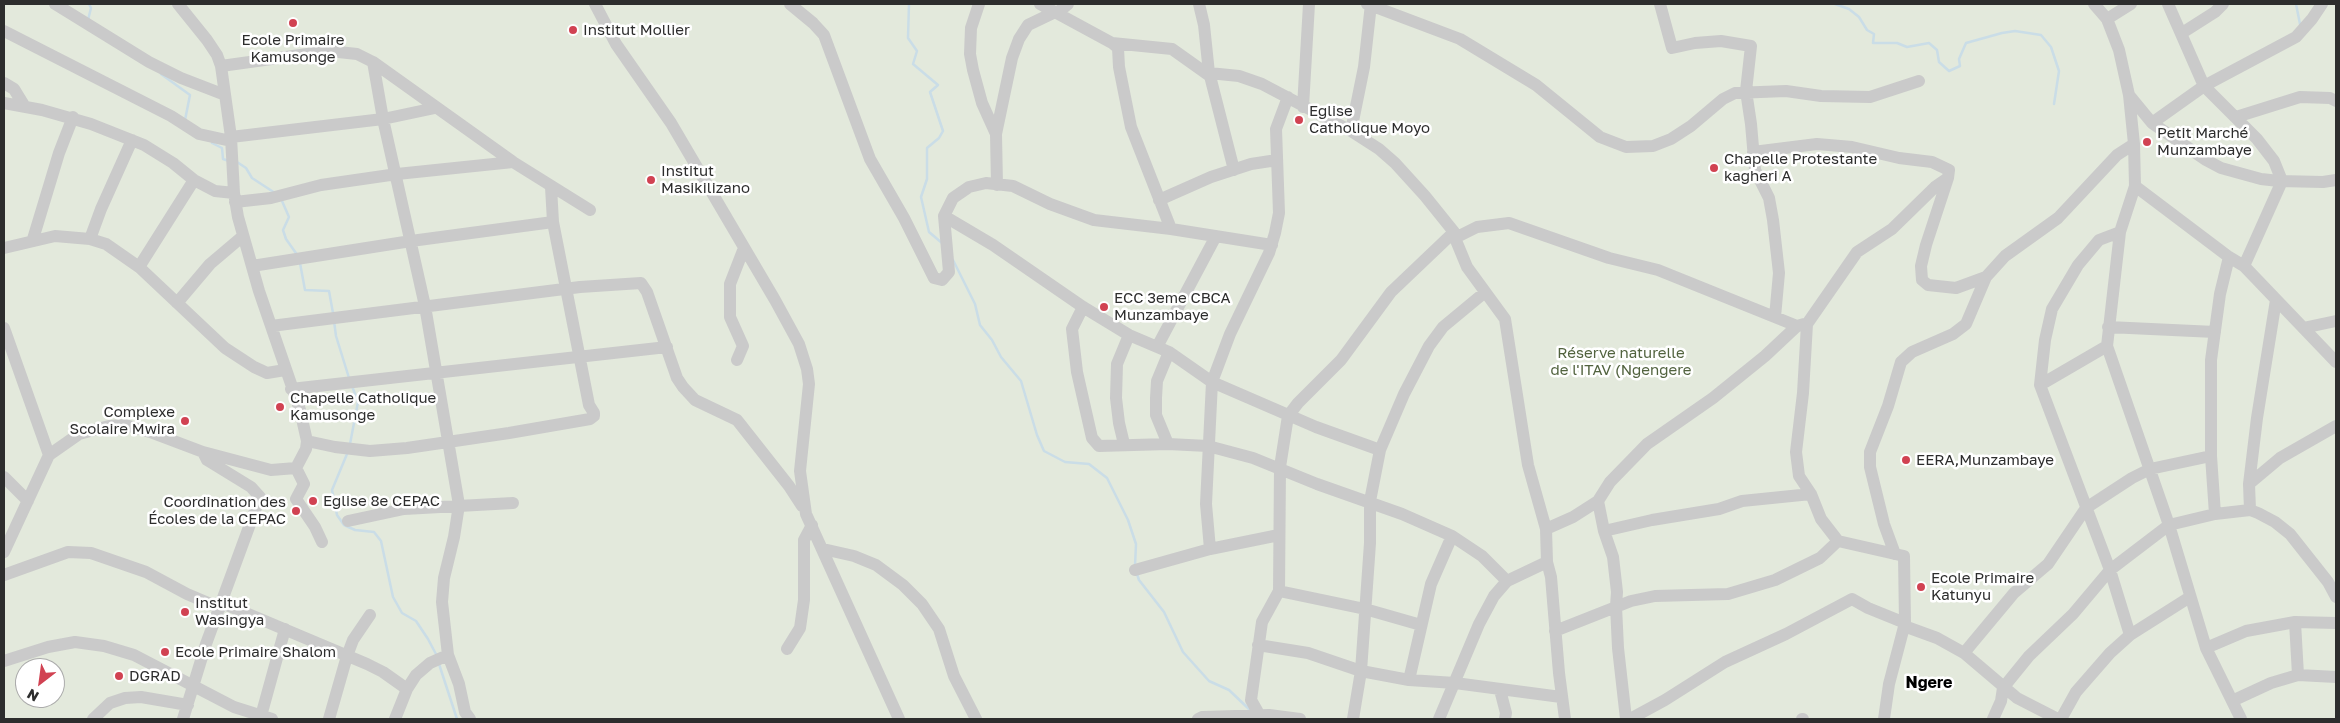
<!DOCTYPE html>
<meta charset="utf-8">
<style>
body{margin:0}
#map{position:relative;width:2340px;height:723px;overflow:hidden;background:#fff;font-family:"Golos Text",sans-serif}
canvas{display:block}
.frame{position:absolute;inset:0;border:5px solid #2d2d2d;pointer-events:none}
.north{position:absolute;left:15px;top:658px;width:50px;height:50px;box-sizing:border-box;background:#fff;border:1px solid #ababab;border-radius:50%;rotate:210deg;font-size:14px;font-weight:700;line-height:20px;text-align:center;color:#2d2d2d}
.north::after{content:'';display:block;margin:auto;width:18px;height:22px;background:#d14252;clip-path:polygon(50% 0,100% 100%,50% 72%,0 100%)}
</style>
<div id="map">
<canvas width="2340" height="723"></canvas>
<div class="frame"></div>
<div class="north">N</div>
</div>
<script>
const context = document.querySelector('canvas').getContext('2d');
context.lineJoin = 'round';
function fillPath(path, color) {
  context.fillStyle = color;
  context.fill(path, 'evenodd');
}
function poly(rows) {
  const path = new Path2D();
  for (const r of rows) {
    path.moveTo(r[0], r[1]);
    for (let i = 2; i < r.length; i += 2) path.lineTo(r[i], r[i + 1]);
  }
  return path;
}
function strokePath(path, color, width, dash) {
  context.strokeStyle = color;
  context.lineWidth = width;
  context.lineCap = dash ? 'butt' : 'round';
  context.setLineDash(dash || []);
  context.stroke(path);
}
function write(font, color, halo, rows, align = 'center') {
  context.font = font + ' "Golos Text",sans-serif';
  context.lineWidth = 5;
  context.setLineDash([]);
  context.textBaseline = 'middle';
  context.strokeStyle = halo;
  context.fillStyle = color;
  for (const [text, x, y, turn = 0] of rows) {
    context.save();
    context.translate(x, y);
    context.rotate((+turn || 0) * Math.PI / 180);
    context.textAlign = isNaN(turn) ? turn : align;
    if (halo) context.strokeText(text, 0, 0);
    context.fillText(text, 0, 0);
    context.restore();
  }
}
fillPath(poly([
 [4,4,2336,4,2336,719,4,719],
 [25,668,55,668,55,698,25,698]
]), '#e3e9dc');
strokePath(poly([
 [909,4,908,38,917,51,913,64,938,85,930,92,943,131,939,138,927,148,927,179,921,197,929,232,942,243],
 [1835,4,1849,9,1859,17,1867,30,1874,34,1873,43,1897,43,1907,47,1929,43,1937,50,1939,62,1949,71,1960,66,1959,59,1966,43,2002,33,2015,31,2041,35,2051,47,2059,71,2054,104],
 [2296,4,2300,24],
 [88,20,91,8,89,4],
 [161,74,190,95,185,120],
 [212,143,222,148,223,159,229,161],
 [237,162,246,168,252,178,275,193],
 [282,201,289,217,283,230,286,239,298,256],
 [953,260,975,304,980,325,992,340,1001,357,1021,381,1037,435,1044,451,1065,462,1089,464,1107,478,1128,520,1136,544,1135,566],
 [300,263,305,290,329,291,333,313],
 [334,321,336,336,349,378],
 [350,444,358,402,352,386],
 [347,454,332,490,337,515,344,525,355,530,374,532,381,541,393,597,402,613,416,621,428,639,437,656],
 [1137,574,1139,580,1164,612,1183,652,1209,681,1229,690,1250,710],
 [439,664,457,719]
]), '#cadde7', 2.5);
strokePath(poly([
 [55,4,149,62,181,78,225,95],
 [595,4,616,44,671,123,775,300,799,344,807,369,809,384,800,471,806,514,899,719],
 [790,4,813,23,824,35,870,159,904,218,934,278,942,280,949,272,944,216,953,198,969,187,986,183,1013,186,1050,204,1094,220,1171,229,1272,245],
 [979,4,971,28,970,54,973,70,982,103,996,134],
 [1040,4,1112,43,1172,49,1210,76,1209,73,1239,76,1262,84,1351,131,1379,149,1395,163,1425,196,1454,232,1455,238,1467,267,1505,319,1528,465,1546,529,1547,562,1551,577,1559,673,1565,719],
 [1199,4,1204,25,1209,73],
 [1367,4,1460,39,1536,85,1600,137,1626,147,1653,146,1671,139,1691,126,1723,99,1735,93,1786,91,1821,96,1870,97,1919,81],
 [1660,4,1672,48,1695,43,1721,41,1751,46,1746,91,1751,124,1755,170,1769,198,1773,220,1779,273,1775,317],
 [2094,4,2107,19,2119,50,2129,95,2134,144,2135,186,2120,232,2107,346,2169,525,2206,648,2241,719],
 [2168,4,2204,86,2257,139,2274,161,2282,181,2244,266],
 [1057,13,1068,4],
 [2107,19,2131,4],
 [4,31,171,116,199,134,231,141],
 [2182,33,2215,12,2223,4],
 [1112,43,1118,48,1119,67,1131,127,1171,229],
 [373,62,383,119,425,306,459,505,454,537,444,578,442,602,448,655,459,684,465,712,470,719],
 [221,66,329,51,357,54,373,62,513,162,590,210],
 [1210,76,1234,170],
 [4,83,14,89,25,107],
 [2129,95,2152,123,2206,160,2221,168,2261,179,2279,181,2323,182,2336,180],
 [4,103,42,110,91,124,144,145,173,163,194,180,215,191,234,193],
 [1303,107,1309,4],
 [2236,117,2300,97,2330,98,2336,101],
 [2152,123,2204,86,2296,37,2312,19,2322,4],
 [1351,131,1364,67,1371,4],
 [231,137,383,119,435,108],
 [1753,152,1817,144,1852,147,1899,158,1932,162,1949,170,1948,178],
 [997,185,996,134,1012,58,1019,39,1028,25,1053,13],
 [2135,186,2229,257,2244,266,2336,362],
 [1159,200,1211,177,1251,164,1277,160],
 [235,202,271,198,321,185,397,174,513,162],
 [944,216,993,245,1083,307,1129,335,1169,352,1212,382,1316,427,1380,450],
 [2120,232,2099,240,2078,265,2052,309,2045,340,2040,385,2110,570,2130,635],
 [1455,238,1477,227,1509,223,1609,258,1658,270,1797,326],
 [33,239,59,153,73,117],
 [90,239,101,209,132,140],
 [4,248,55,236,90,239,106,244,139,267,225,348,254,367,267,373,285,370],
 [252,266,411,241,553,222],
 [139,267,194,180],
 [177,303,210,264,243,236],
 [1083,307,1072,329,1077,372,1092,438,1099,446,1168,444,1208,446,1253,458,1317,484,1402,514,1452,536,1482,556,1507,581],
 [271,326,580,287,641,283,647,292,677,378,683,387,695,400,737,420,789,486,802,506],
 [2108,327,2215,332],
 [4,328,49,455],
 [2303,328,2336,321],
 [1157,347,1216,236],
 [737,360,743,346,730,317,730,284,744,248],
 [2040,385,2107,346],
 [291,389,667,347],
 [307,441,335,447,370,451,407,448,509,433,590,419,594,416,594,413,589,405,553,222,551,187],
 [1124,444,1119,423,1116,398,1117,364,1129,335],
 [1168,444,1156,415,1156,398,1157,381,1169,352],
 [296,468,304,484,296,499,315,527,322,542],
 [4,477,28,501],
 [2249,484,2280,458,2336,426],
 [1598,501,1604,531,1613,557,1617,592,1616,606,1618,648,1626,719],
 [2250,510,2249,484,2257,418,2276,300],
 [2215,514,2211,456,2211,360,2220,294,2229,257],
 [348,521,404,509,513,503],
 [1546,529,1573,517,1598,501,1610,482,1647,444,1713,398,1765,356,1797,326,1804,324],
 [1604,531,1652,520,1719,509,1742,501,1811,494],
 [823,549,854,556,876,565,903,585,922,604,939,629,954,676,976,719],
 [1210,549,1206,504,1212,382,1230,334,1269,253,1275,233,1279,213,1276,129,1288,97],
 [4,552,49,455,79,434,109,426,125,425,150,432,203,452,271,470,296,468,306,449,307,441,300,410,259,291,238,217,234,193,231,137,221,66,217,55,207,40,178,4],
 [1895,554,1884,524,1870,467,1870,452,1888,406,1901,362,1912,352,1953,334,1966,324,1986,277,2005,256,2058,218,2117,155,2134,144],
 [1135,570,1210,549,1279,535],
 [4,575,68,552,91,553,146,572,187,594,220,608],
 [1279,591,1365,609,1421,625],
 [222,603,367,664,383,672,407,689],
 [2295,622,2298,675],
 [1904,626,1937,638,1964,653,2017,698,2058,719],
 [1555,631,1631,601,1655,596,1728,594,1775,580,1820,558,1838,541],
 [1258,645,1308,653,1361,671,1409,680,1455,683,1561,697],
 [2206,648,2246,631,2295,622,2336,623],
 [787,649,800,628,804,600,804,540,812,525],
 [1964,653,2014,593,2048,564,2086,508,2132,478,2150,469,2211,456],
 [4,661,48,647,75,642,104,646,134,655,234,707,272,719],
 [1409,680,1431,584,1452,536],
 [1500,690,1506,713,1505,719],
 [2232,701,2271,683,2298,675,2336,677],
 [261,716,285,629],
 [1260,716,1251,700,1262,622,1279,591,1280,467,1288,416,1298,403,1341,360,1391,292,1454,232],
 [93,719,110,703,125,698,141,697,188,705],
 [183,719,206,644,260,497,251,487,207,460,203,452],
 [329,719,347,656,353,640,370,615],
 [395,719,407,689,416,675,430,663,448,655],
 [1198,719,1202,717,1269,715,1300,719],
 [1353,719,1361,671,1370,543,1370,501,1380,450,1404,394,1429,346,1443,327,1484,293],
 [1439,719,1479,624,1494,596,1507,581,1547,562],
 [1630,719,1665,700,1725,662,1786,634,1852,599,1868,608,1905,623],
 [1802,719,1803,719],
 [1884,719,1889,684,1905,623,1904,556,1838,541,1821,519,1811,494,1799,476,1796,452,1803,393,1807,324,1857,252,1892,229,1935,187,1948,178,1926,245,1921,266,1922,280,1928,285,1956,288,1986,277],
 [1993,719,2001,701,2003,688,2029,656,2073,614,2110,570,2169,525,2215,514,2250,510,2258,513,2275,522,2290,534,2328,582,2336,597],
 [2061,719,2076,692,2110,653,2130,635,2190,597]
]), '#cacaca', 12);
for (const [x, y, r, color] of [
 [293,23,5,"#d14252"],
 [573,30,5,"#d14252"],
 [1299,120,5,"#d14252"],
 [2147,142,5,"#d14252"],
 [1714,168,5,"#d14252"],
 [651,180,5,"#d14252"],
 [1104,307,5,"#d14252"],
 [280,407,5,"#d14252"],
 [185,421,5,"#d14252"],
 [1906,460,5,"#d14252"],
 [313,501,5,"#d14252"],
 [296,511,5,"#d14252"],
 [1921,587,5,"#d14252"],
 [185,612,5,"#d14252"],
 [165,652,5,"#d14252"],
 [119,676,5,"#d14252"]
]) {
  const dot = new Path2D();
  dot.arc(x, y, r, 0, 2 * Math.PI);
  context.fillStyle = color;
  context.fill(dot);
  strokePath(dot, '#fff', 2);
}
write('15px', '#2d2d2d', '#fff', [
 ["Institut Mollier",583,30],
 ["Ecole Primaire",293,40,"center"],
 ["Kamusonge",293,57,"center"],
 ["Eglise",1309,111],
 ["Catholique Moyo",1309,128],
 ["Petit Marché",2157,133],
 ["Munzambaye",2157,150],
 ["Chapelle Protestante",1724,159],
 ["kagheri A",1724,176],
 ["Institut",661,171],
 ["Masikilizano",661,188],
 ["ECC 3eme CBCA",1114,298],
 ["Munzambaye",1114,315],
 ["Chapelle Catholique",290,398],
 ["Kamusonge",290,415],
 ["Complexe",175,412,"right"],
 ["Scolaire Mwira",175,429,"right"],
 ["EERA,Munzambaye",1916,460],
 ["Eglise 8e CEPAC",323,501],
 ["Coordination des",286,502,"right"],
 ["Écoles de la CEPAC",286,519,"right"],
 ["Ecole Primaire",1931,578],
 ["Katunyu",1931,595],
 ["Institut",195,603],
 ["Wasingya",195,620],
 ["Ecole Primaire Shalom",175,652],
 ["DGRAD",129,676]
], 'left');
write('15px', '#52633f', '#fff', [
 ["Réserve naturelle",1621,353],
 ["de l'ITAV (Ngengere",1621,370]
]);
write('bold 16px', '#000', '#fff', [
 ["Ngere",1929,683]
]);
</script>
